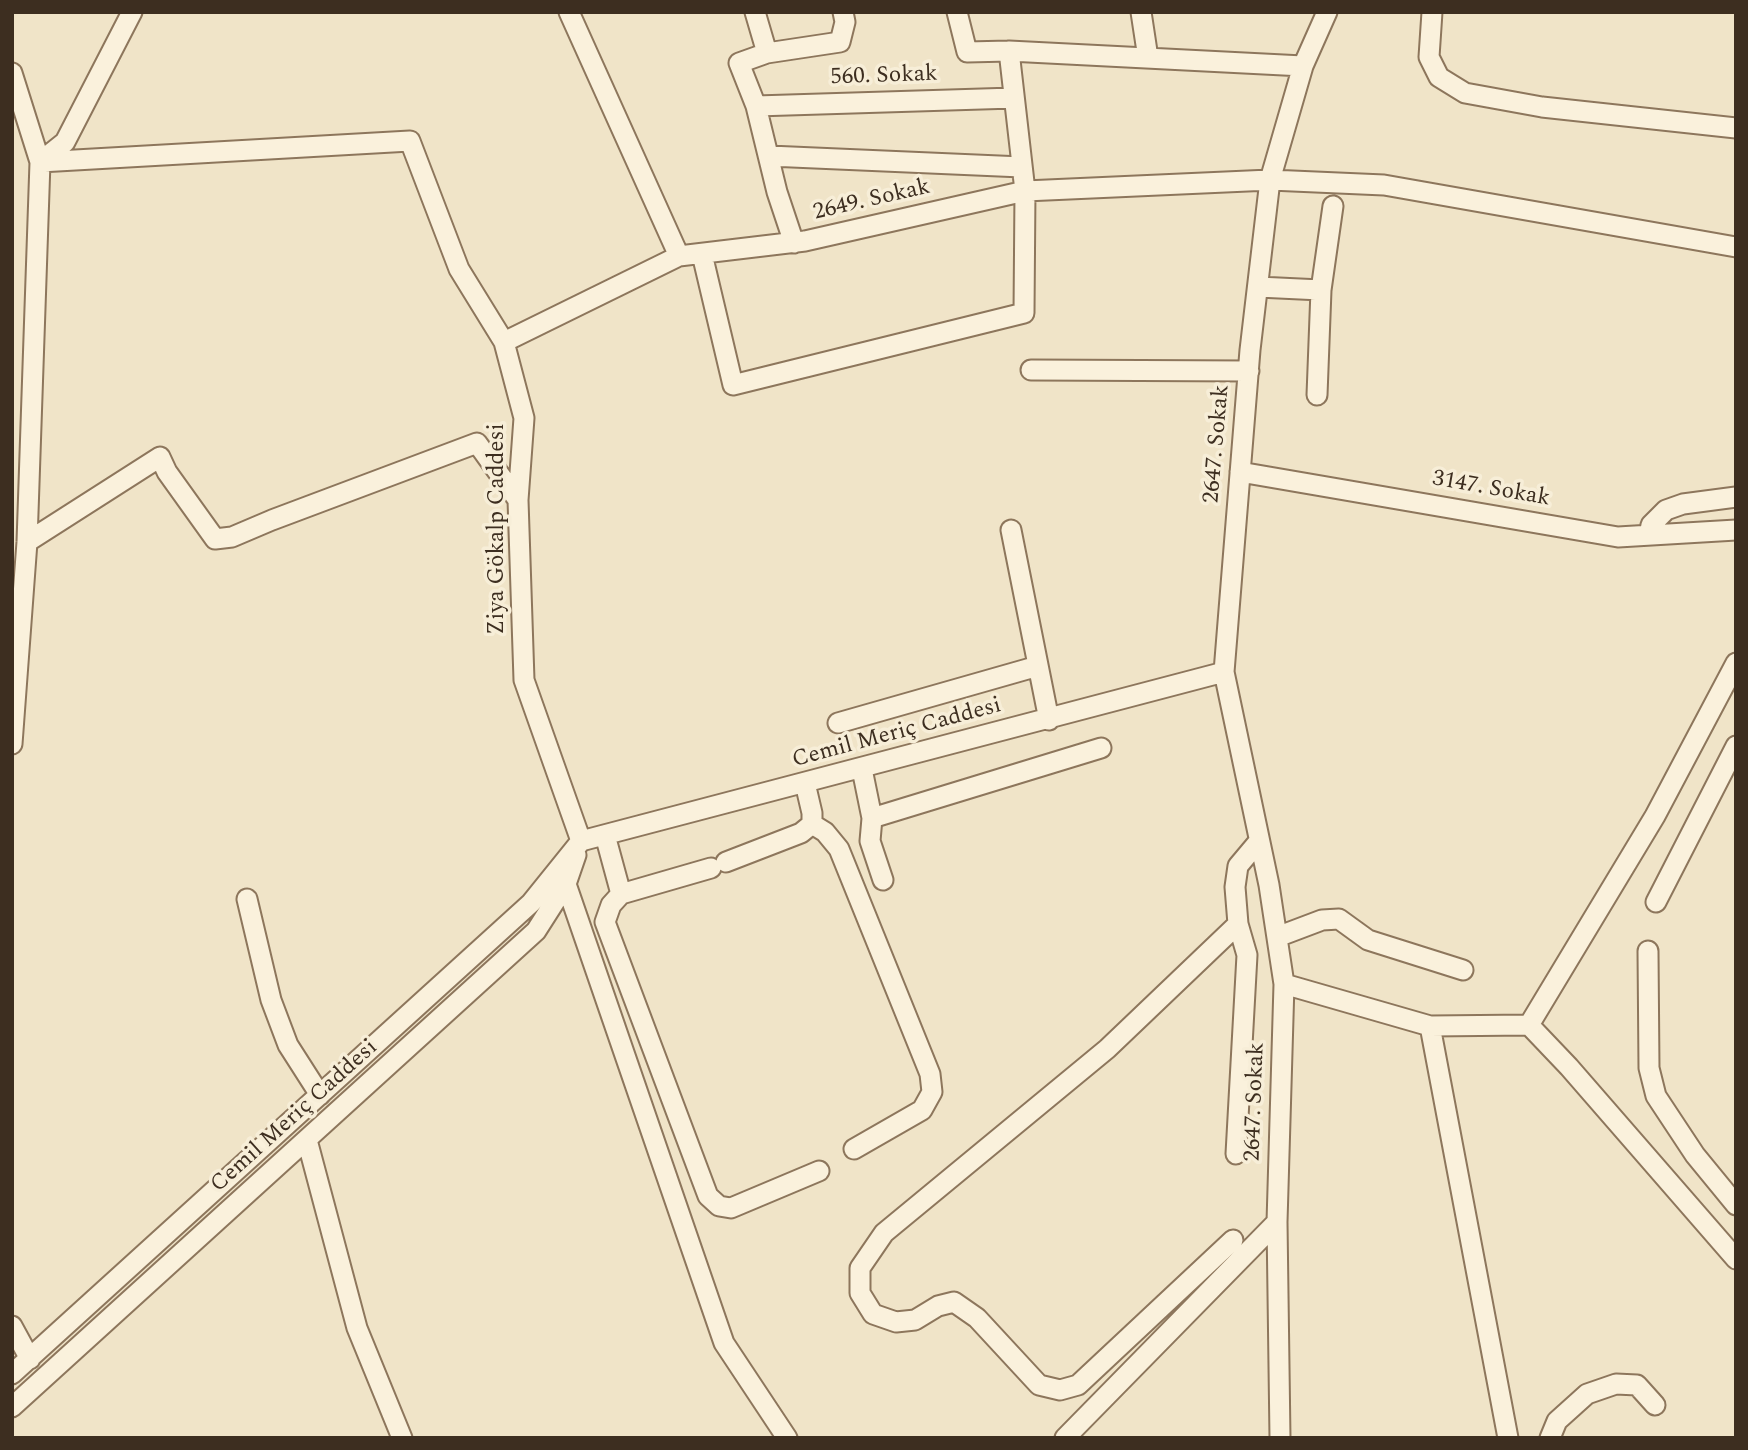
<!DOCTYPE html>
<meta charset="utf-8">
<style>
body{margin:0}
#map{position:relative;width:1748px;height:1450px;overflow:hidden;background:#f0e4c8;font-family:Spectral,serif}
canvas{display:block}
.frame{position:absolute;inset:0;border:14px solid #3d2e20;pointer-events:none}
</style>
<div id="map">
<canvas width="1748" height="1450"></canvas>
<div class="frame"></div>
</div>
<script>
const context = document.querySelector('canvas').getContext('2d');
context.lineJoin = 'round';
function poly(rows) {
  const path = new Path2D();
  for (const r of rows) {
    path.moveTo(r[0], r[1]);
    for (let i = 2; i < r.length; i += 2) path.lineTo(r[i], r[i + 1]);
  }
  return path;
}
function strokePath(path, color, width, dash) {
  context.strokeStyle = color;
  context.lineWidth = width;
  context.lineCap = dash ? 'butt' : 'round';
  context.setLineDash(dash || []);
  context.stroke(path);
}
function write(font, color, halo, rows, align = 'center') {
  context.font = font + ' Spectral,serif';
  context.lineWidth = 7;
  context.setLineDash([]);
  context.textBaseline = 'middle';
  context.strokeStyle = halo;
  context.fillStyle = color;
  for (const [text, x, y, turn = 0] of rows) {
    context.save();
    context.translate(x, y);
    context.rotate((+turn || 0) * Math.PI / 180);
    context.textAlign = isNaN(turn) ? turn : align;
    if (halo) context.strokeText(text, 0, 0);
    context.fillText(text, 0, 0);
    context.restore();
  }
}
const minor = poly([
 [569,12,679,256],
 [755,12,767,53,840,42,845,22,843,12],
 [957,12,967,52,1009,51],
 [1141,12,1148,58],
 [1432,12,1429,57,1439,77,1465,93,1542,107,1736,128],
 [767,53,739,63,756,106,777,192,794,243],
 [12,73,40,162,27,542,12,744],
 [756,106,1014,98],
 [769,156,1022,167],
 [40,162,410,141,459,269,504,342,524,418,518,500,524,680,581,841],
 [40,162,65,142,132,12],
 [702,254,733,385,1024,313,1025,191,1009,51,1303,66],
 [1258,287,1321,290],
 [504,342,679,256,805,241,1025,191,1270,180,1384,185,1736,247],
 [1031,370,1249,371],
 [1317,395,1321,290,1333,206],
 [1240,472,1618,537,1736,530],
 [1011,530,1049,720],
 [1649,535,1651,525,1666,510,1683,504,1736,497],
 [27,542,160,457,167,472,215,539,232,537,272,520,477,443,518,500],
 [838,723,1038,666],
 [862,769,872,818,870,841,883,880],
 [872,818,1101,748],
 [812,824,825,832,839,849,930,1074,932,1092,922,1110,854,1149],
 [605,835,621,894],
 [726,862,801,833,812,824,812,813,805,783],
 [711,868,621,894,611,905,605,922,708,1196,719,1206,731,1208,819,1171],
 [566,884,724,1343,787,1438],
 [247,899,271,1000,288,1045,320,1095],
 [1656,902,1736,746],
 [1277,937,1322,920,1339,919,1368,940,1463,970],
 [1648,951,1649,1068,1656,1096,1695,1155,1736,1205],
 [1284,984,1430,1026,1529,1025,1569,1067,1736,1259],
 [1529,1025,1655,816,1736,663],
 [1430,1026,1508,1438],
 [307,1140,357,1328,402,1438],
 [1236,1154,1247,955,1238,924],
 [1233,1240,1078,1385,1060,1390,1039,1385,977,1318,954,1302,938,1306,915,1320,896,1322,873,1314,860,1293,860,1268,884,1233,1107,1049,1238,924,1235,887,1238,866,1259,841],
 [12,1326,30,1359],
 [12,1374,531,903,581,841,1224,672],
 [12,1407,536,931,566,884,576,855],
 [1065,1438,1277,1222],
 [1280,1438,1277,1222,1284,984,1269,885,1224,672,1250,350,1270,180,1303,66,1327,12],
 [1550,1438,1557,1421,1587,1394,1616,1384,1637,1385,1655,1405]
]);
strokePath(minor, '#8d765c', 23);
strokePath(minor, '#faf1dc', 19);
write('23px', '#3d2e20', '#f7eed8', [
 ["560. Sokak",884,77,-2],
 ["2649. Sokak",872,201,-13],
 ["2647. Sokak",1218,444,-85],
 ["3147. Sokak",1491,490,10],
 ["Ziya Gökalp Caddesi",498,529,-90],
 ["Cemil Meriç Caddesi",897,734,-15],
 ["2647. Sokak",1256,1102,-88],
 ["Cemil Meriç Caddesi",295,1117,-42]
]);
</script>
